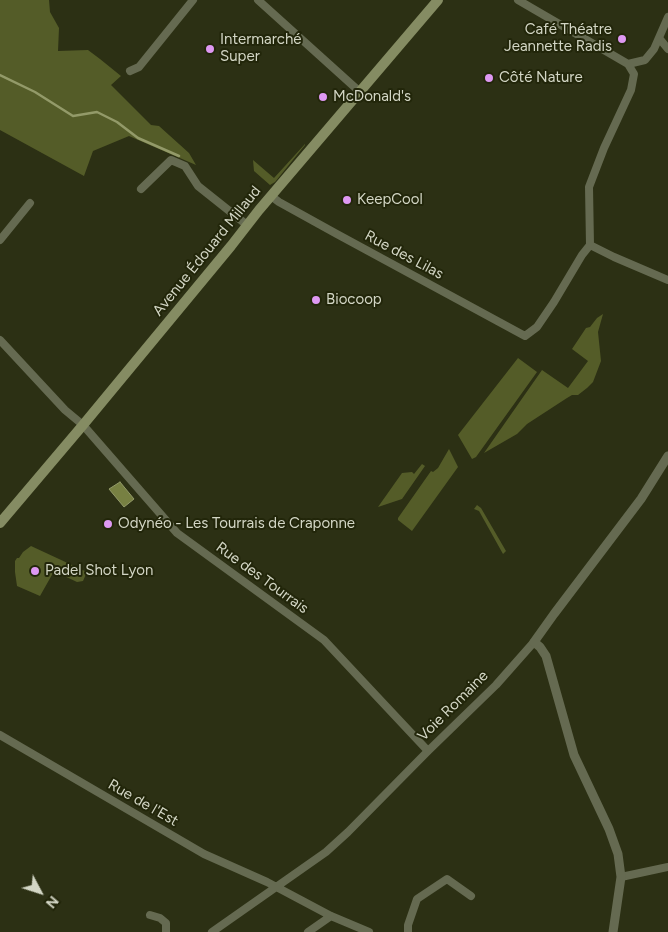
<!DOCTYPE html>
<meta charset="utf-8">
<style>
body{margin:0}
#map{position:relative;width:668px;height:932px;overflow:hidden;background:#2c3014;font-family:Figtree,sans-serif}
canvas{display:block}
.north{position:absolute;left:15px;top:867px;width:50px;height:50px;-webkit-text-stroke:4px #22260a;paint-order:stroke;rotate:130deg;font-size:14px;font-weight:700;line-height:20px;text-align:center;color:#d3d6c5}
.north::after{content:'';display:block;margin:auto;width:18px;height:22px;background:#d3d6c5;clip-path:polygon(50% 0,100% 100%,50% 72%,0 100%)}
</style>
<div id="map">
<canvas width="668" height="932"></canvas>
<div class="north">N</div>
</div>
<script>
const context = document.querySelector('canvas').getContext('2d');
context.lineJoin = 'round';
function fillPath(path, color) {
  context.fillStyle = color;
  context.fill(path, 'evenodd');
}
function poly(rows) {
  const path = new Path2D();
  for (const r of rows) {
    path.moveTo(r[0], r[1]);
    for (let i = 2; i < r.length; i += 2) path.lineTo(r[i], r[i + 1]);
  }
  return path;
}
function strokePath(path, color, width, dash) {
  context.strokeStyle = color;
  context.lineWidth = width;
  context.lineCap = dash ? 'butt' : 'round';
  context.setLineDash(dash || []);
  context.stroke(path);
}
function write(font, color, halo, rows, align = 'center') {
  context.font = font + ' Figtree,sans-serif';
  context.lineWidth = 4;
  context.setLineDash([]);
  context.textBaseline = 'middle';
  context.strokeStyle = halo;
  context.fillStyle = color;
  for (const [text, x, y, turn = 0] of rows) {
    context.save();
    context.translate(x, y);
    context.rotate((+turn || 0) * Math.PI / 180);
    context.textAlign = isNaN(turn) ? turn : align;
    if (halo) context.strokeText(text, 0, 0);
    context.fillText(text, 0, 0);
    context.restore();
  }
}
fillPath(poly([
 [0,0,49,0,50,12,59,28,58,51,88,50,100,59,121,76,111,85,151,125,159,126,189,153,196,165,129,136,93,151,84,176,0,130],
 [305,144,305,145,275,182,270,185,254,171,253,160,274,178],
 [603,314,598,332,601,361,593,382,587,388,578,395,572,395,567,398,527,424,517,434,484,453,542,370,568,388,588,361,572,349,586,328,590,327,597,318],
 [518,358,537,372,476,457,472,459,458,435],
 [449,449,458,467,412,531,398,520,398,518,431,471,433,472,438,468],
 [422,464,425,466,402,499,378,507,402,473,412,472,414,474],
 [477,505,481,508,506,551,503,554,479,511,474,509],
 [31,546,87,572,83,581,77,582,60,574,59,570,57,569,53,573,40,596,17,586,15,572,15,561,17,558,19,558,23,552]
]), '#545c28');
const water = poly([
 [120,482,134,499,124,507,109,489,120,482]
]);
fillPath(water, '#778042');
strokePath(water, '#939a69', 1);
strokePath(poly([
 [0,75,35,92,73,116,97,112,117,122,138,138,179,156]
]), '#939a69', 2.5);
strokePath(poly([
 [258,0,360,92],
 [518,0,628,64],
 [659,38,668,49],
 [628,64,645,60,654,49,668,17],
 [130,71,139,67,193,0],
 [141,189,171,160,185,166,198,186,247,225],
 [271,196,279,202,335,233,525,336,537,327,554,302,582,255,590,245,589,187,604,148,631,90,634,74,628,64],
 [0,240,30,203],
 [590,245,614,257,668,280],
 [0,340,65,410,83,425,177,533,324,640,428,751],
 [0,735,204,854,267,882,331,916,369,932],
 [621,877,668,867],
 [150,915,160,918,166,923,166,932],
 [212,932,326,852,348,832,428,751,496,685,534,642],
 [308,932,331,916],
 [408,932,408,925,417,899,447,879,471,896]
]), '#656a51', 8);
strokePath(poly([
 [613,932,621,877,618,854,609,829,574,755,546,656,540,647,534,642,554,614,641,499,668,456]
]), '#656a51', 9);
strokePath(poly([
 [0,523,83,425,231,246,259,210,438,0]
]), '#858c63', 10);
for (const [x, y, r, color] of [
 [622,39,5,"#de98f2"],
 [210,49,5,"#de98f2"],
 [489,78,5,"#de98f2"],
 [323,97,5,"#de98f2"],
 [347,200,5,"#de98f2"],
 [316,300,5,"#de98f2"],
 [108,524,5,"#de98f2"],
 [35,571,5,"#de98f2"]
]) {
  const dot = new Path2D();
  dot.arc(x, y, r, 0, 2 * Math.PI);
  context.fillStyle = color;
  context.fill(dot);
  strokePath(dot, '#22260a', 2);
}
write('15px', '#d3d6c5', '#22260a', [
 ["Café Théatre",612,30,"right"],
 ["Jeannette Radis",612,47,"right"],
 ["Intermarché",220,40],
 ["Super",220,57],
 ["Côté Nature",499,78],
 ["McDonald's",333,97],
 ["KeepCool",357,200],
 ["Biocoop",326,300],
 ["Odynéo - Les Tourrais de Craponne",118,524],
 ["Padel Shot Lyon",45,571]
], 'left');
write('15px', '#d3d6c5', '#22260a', [
 ["Avenue Édouard Millaud",207,251,-51],
 ["Rue des Lilas",404,255,28],
 ["Rue des Tourrais",262,578,36],
 ["Voie Romaine",453,706,-45],
 ["Rue de l'Est",143,803,30]
]);
</script>
